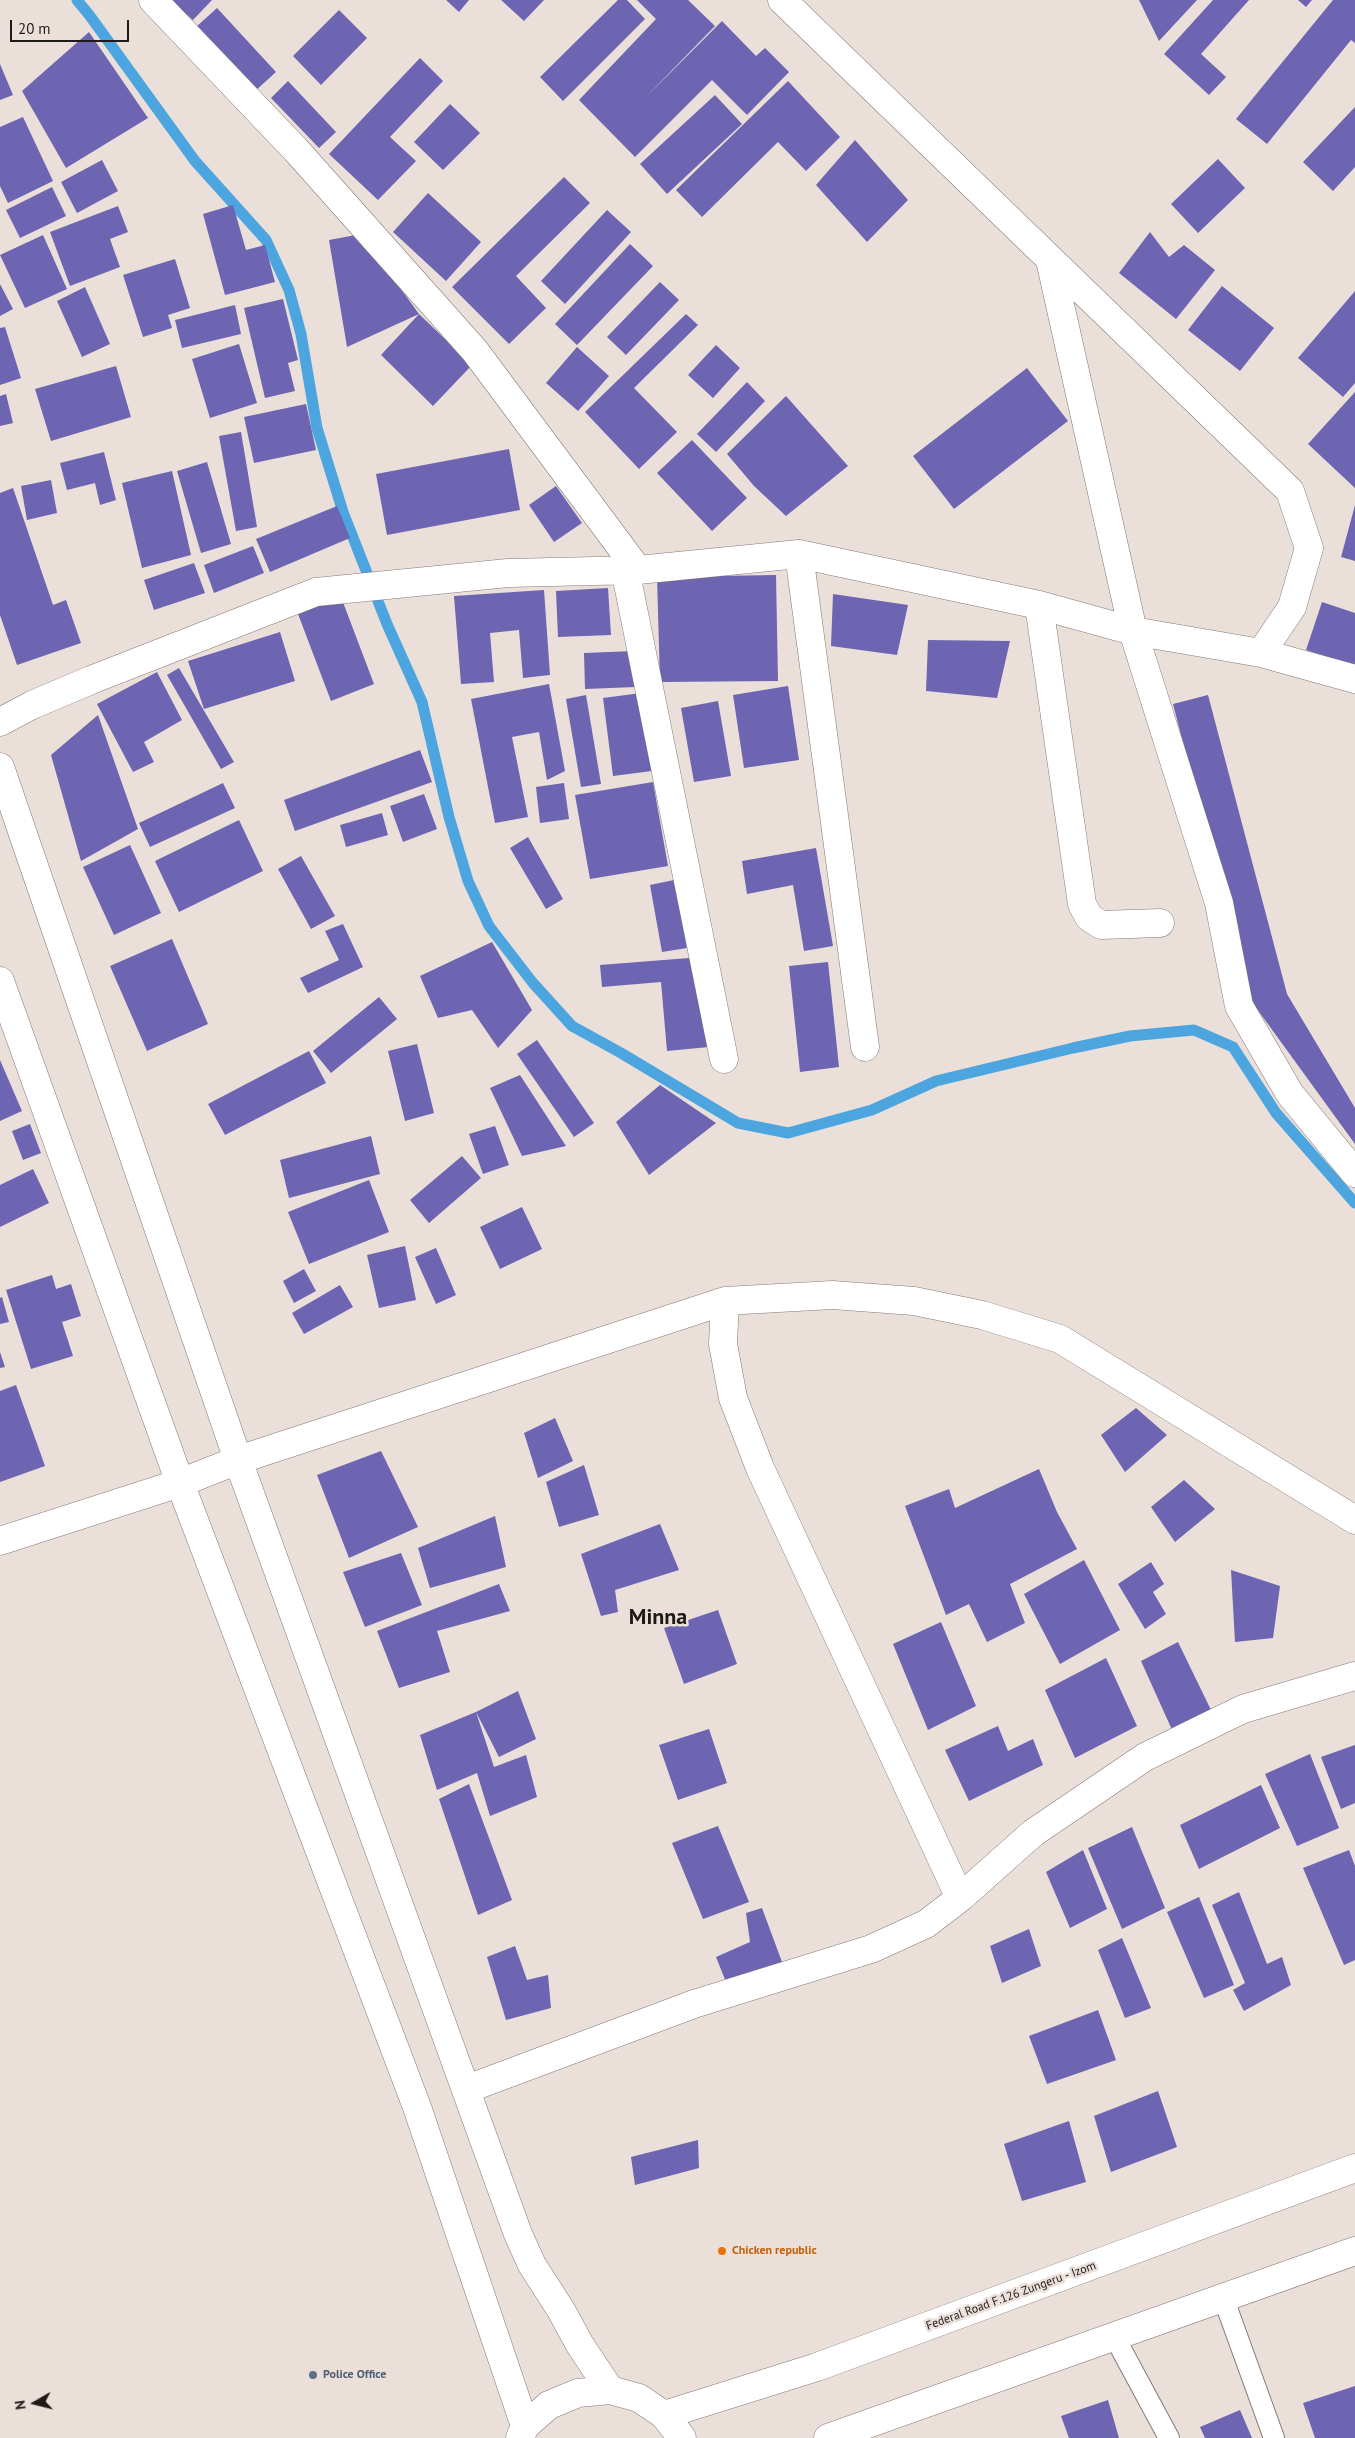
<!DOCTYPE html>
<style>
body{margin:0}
#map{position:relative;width:1355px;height:2438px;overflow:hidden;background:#ebdfda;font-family:"PT Sans",sans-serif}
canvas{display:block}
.north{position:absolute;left:10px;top:2378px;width:50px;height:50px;-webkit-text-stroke:4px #ebdfda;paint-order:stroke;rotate:262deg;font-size:14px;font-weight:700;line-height:20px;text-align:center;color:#1e1a18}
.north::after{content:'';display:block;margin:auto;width:18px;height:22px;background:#1e1a18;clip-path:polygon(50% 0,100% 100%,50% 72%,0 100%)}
.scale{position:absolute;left:10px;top:20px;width:119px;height:22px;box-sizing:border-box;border:2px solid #1e1a18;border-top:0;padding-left:6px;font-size:15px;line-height:18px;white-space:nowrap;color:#1e1a18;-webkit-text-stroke:4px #ebdfda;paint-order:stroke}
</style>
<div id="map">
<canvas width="1355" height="2438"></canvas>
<div class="north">N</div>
<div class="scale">20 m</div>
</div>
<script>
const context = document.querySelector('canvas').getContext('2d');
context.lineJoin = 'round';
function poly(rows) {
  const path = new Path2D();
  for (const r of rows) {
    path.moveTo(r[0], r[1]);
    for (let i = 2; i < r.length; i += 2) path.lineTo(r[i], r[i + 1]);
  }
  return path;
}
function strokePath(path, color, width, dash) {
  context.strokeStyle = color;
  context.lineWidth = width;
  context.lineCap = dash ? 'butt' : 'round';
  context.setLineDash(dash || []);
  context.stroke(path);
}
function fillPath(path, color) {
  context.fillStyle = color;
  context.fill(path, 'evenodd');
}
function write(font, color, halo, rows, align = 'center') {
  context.font = font + ' "PT Sans",sans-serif';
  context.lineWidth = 5;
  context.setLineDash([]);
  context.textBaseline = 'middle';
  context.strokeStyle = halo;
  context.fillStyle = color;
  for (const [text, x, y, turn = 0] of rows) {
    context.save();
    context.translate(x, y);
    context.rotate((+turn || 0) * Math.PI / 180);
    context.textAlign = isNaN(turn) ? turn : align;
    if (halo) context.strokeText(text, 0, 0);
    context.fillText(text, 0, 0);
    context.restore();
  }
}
strokePath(poly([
 [77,0,90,16,195,161,266,240,289,290,301,334,317,428,343,512,387,624,422,702,449,817,468,881,489,926,533,983,572,1026,621,1053,738,1123,788,1133,872,1110,936,1081,1073,1048,1130,1036,1194,1030,1233,1047,1276,1113,1355,1203]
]), '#4ca5df', 11);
fillPath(poly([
 [171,0,212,0,193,20],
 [446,0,469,0,459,12],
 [501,0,544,0,524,21],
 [618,0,627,0,645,19,563,101,540,77],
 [637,0,688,0,715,26,644,99,722,21,756,56,765,48,789,72,747,115,712,80,635,157,579,100,656,19],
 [1139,0,1197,0,1159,41],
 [1213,0,1249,0,1201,54,1226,77,1209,95,1164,54],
 [1298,0,1312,0,1306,7],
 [1333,0,1355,0,1355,43,1351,40,1267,144,1236,119],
 [217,8,276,72,254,92,196,27],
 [339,10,367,38,321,85,293,56],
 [89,32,148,118,66,168,22,91],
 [420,58,443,81,390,137,416,161,378,200,329,154],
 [0,64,13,95,0,100],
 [288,81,336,132,319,148,271,98],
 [788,81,840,137,806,171,778,142,702,217,676,190],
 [715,95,742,124,667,194,640,164],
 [450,104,480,133,443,170,414,142],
 [1355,107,1355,167,1333,191,1303,162],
 [23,117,53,181,8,203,0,186,0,127],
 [855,140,908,200,867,242,816,185],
 [1218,159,1245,188,1198,233,1171,204],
 [102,160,118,191,77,213,61,182],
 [564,177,590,203,516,276,546,308,509,344,452,287],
 [52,187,66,216,20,238,6,210],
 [428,193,481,242,446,281,393,232],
 [233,205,246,250,265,245,275,282,225,295,203,214],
 [118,206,128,232,110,239,120,267,70,286,50,232],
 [607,210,631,232,565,304,541,281],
 [1150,232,1169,257,1184,245,1215,270,1176,319,1119,273],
 [361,234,419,314,472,365,433,406,381,355,419,314,347,347,329,240],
 [43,235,67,289,25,308,0,255],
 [630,244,653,266,577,345,555,324],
 [175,259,190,308,168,315,172,328,143,337,123,275],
 [660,282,679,300,626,355,607,337],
 [0,284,13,309,0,316],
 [1222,286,1274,328,1240,371,1188,330],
 [85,287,110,344,82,357,57,301],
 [1355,291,1355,383,1343,397,1298,358],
 [283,299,298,360,288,363,295,391,265,398,244,308],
 [235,305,241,334,182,348,175,320],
 [686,314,698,325,634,388,677,432,639,469,585,412],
 [5,327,21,378,0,385,0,328],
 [239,344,257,403,210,418,192,359],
 [716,345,740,368,713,398,688,375],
 [577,347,609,376,578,411,546,383],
 [116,366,131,417,51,441,35,389],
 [1027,368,1068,421,954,509,913,456],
 [747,382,765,401,716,452,697,434],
 [1355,392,1355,488,1308,444],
 [6,394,13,423,0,426,0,396],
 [786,396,848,466,786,516,754,486,727,454],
 [306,404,316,450,254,463,244,417],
 [241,432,257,527,236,531,219,436],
 [692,440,747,498,712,531,657,473],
 [509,449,520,510,387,535,376,474],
 [104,452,116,500,100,505,95,483,67,490,60,463],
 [207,462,231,544,201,553,177,471],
 [172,471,191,555,142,568,122,483],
 [51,480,57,513,27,520,21,486],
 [556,486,582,523,554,542,529,505],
 [13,488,53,605,66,600,81,643,17,665,0,615,0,493],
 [1355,505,1355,561,1341,557],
 [337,506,350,538,270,572,256,539],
 [253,546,264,573,214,593,204,565],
 [194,563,205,593,154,610,144,580],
 [776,575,778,681,660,682,657,577],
 [608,588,611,635,558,637,556,591],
 [544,590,550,675,523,678,519,630,490,633,494,682,461,684,454,596],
 [833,594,908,605,897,655,831,646],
 [341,597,374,684,331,701,298,614],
 [1322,602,1355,613,1355,666,1306,650],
 [280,632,295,681,204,709,188,661],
 [928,640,1010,641,997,698,926,691],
 [634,651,636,687,585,689,584,653],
 [179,668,234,762,221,769,167,675],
 [157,672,182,720,144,742,154,762,133,772,97,704],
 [549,684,565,771,547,780,539,732,512,737,528,817,495,823,471,699],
 [788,686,799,760,744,768,733,695],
 [641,693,652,771,613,776,603,698],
 [586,695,601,784,581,787,566,699],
 [1208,695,1287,994,1355,1108,1355,1144,1249,998,1173,704],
 [718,701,731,776,694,782,681,708],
 [98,715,138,829,81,861,51,755],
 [420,750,432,782,295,831,284,800],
 [653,782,668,866,590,879,575,795],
 [223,783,235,808,150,847,139,823],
 [564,783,569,819,540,823,536,787],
 [424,794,437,829,403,842,390,806],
 [382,813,388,835,346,847,340,825],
 [239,820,263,871,179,912,155,861],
 [528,837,563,899,546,909,510,848],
 [130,845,161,913,114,935,83,867],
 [816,848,833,946,804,951,793,885,747,894,742,861],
 [301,856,335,916,311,929,278,869],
 [674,880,687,948,662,952,650,885],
 [343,924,363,967,308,993,300,978,339,960,325,931],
 [172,939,208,1024,147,1051,110,966],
 [492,942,532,1010,498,1048,472,1010,438,1018,420,976],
 [702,957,709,1047,667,1051,661,982,602,987,600,965],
 [828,962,839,1067,800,1072,789,966],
 [379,997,397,1019,331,1073,313,1051],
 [537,1040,594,1123,574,1137,517,1054],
 [417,1044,434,1113,405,1121,388,1051],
 [309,1051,326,1083,225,1135,208,1104],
 [0,1060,22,1111,0,1121],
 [520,1075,566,1146,522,1156,490,1088],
 [660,1085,716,1123,649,1175,616,1122],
 [30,1124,41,1153,23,1160,12,1131],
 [495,1126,509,1165,483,1174,469,1134],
 [371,1136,380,1174,289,1198,280,1160],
 [462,1156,481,1178,429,1223,410,1200],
 [33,1169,49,1203,0,1227,0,1185],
 [369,1180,389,1232,309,1264,288,1212],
 [522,1207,542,1249,500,1269,480,1227],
 [405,1246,416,1300,379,1308,367,1255],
 [436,1248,456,1295,436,1304,415,1257],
 [304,1269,316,1291,294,1303,283,1281],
 [52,1275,56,1289,71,1284,81,1316,62,1322,73,1356,31,1369,6,1290],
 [340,1285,353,1307,304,1334,292,1313],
 [2,1297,9,1322,0,1324,0,1298],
 [0,1352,5,1367,0,1368],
 [16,1385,45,1466,0,1482,0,1391],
 [1136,1408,1167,1435,1125,1472,1101,1435],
 [555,1418,573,1461,538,1478,524,1433],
 [381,1451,418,1527,349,1558,317,1475],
 [584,1465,599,1515,559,1527,546,1482],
 [1039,1469,1057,1512,1077,1549,1010,1584,1025,1623,987,1642,969,1604,946,1615,905,1506,949,1489,955,1508],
 [1184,1480,1215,1509,1175,1542,1151,1507],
 [495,1516,506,1567,430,1588,418,1548],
 [660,1524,679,1570,615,1590,618,1612,601,1616,581,1554],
 [401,1553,422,1605,365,1627,343,1572],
 [1084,1560,1120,1630,1060,1664,1024,1594],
 [1151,1562,1164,1584,1153,1592,1166,1614,1145,1629,1118,1584],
 [1231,1570,1280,1586,1273,1638,1235,1642],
 [499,1584,510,1611,437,1631,450,1672,399,1688,377,1631],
 [718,1610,737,1664,684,1684,664,1628],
 [941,1622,976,1706,928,1730,893,1644],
 [1178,1642,1211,1710,1173,1732,1141,1661],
 [1106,1658,1137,1726,1075,1758,1045,1690],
 [518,1691,536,1739,499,1757,476,1712],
 [476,1712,494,1767,526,1755,537,1797,490,1816,477,1773,437,1790,420,1735],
 [998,1726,1008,1751,1033,1739,1043,1765,969,1801,945,1750],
 [709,1729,727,1783,678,1800,659,1745],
 [1355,1745,1355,1803,1341,1809,1321,1757],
 [1310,1754,1339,1828,1297,1846,1265,1774],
 [469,1784,512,1900,478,1915,439,1799],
 [1261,1785,1280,1828,1199,1869,1180,1825],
 [718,1826,749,1902,703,1919,672,1843],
 [1132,1827,1165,1908,1122,1929,1088,1848],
 [1083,1850,1107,1909,1070,1928,1046,1872],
 [1349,1850,1355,1866,1355,1960,1344,1965,1303,1868],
 [1239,1892,1267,1964,1282,1957,1291,1985,1244,2011,1233,1990,1245,1983,1212,1905],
 [1199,1897,1234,1985,1204,1998,1167,1912],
 [762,1908,782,1962,726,1982,716,1957,750,1942,746,1913],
 [1029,1929,1041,1966,1002,1983,990,1946],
 [1122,1938,1151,2008,1125,2018,1098,1950],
 [515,1946,527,1980,548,1975,551,2008,506,2020,487,1957],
 [1098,2010,1116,2060,1047,2084,1029,2036],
 [1158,2091,1177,2147,1111,2172,1094,2116],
 [1069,2121,1086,2182,1022,2201,1004,2144],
 [698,2140,699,2168,635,2185,631,2157],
 [1355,2386,1355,2438,1315,2438,1303,2403],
 [1108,2400,1119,2438,1069,2438,1061,2416],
 [1240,2410,1252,2438,1205,2438,1200,2427]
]), '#6d64b2');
const lane = poly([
 [1223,2297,1274,2438],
 [1114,2336,1169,2438]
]);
const street = poly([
 [153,0,296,150,475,351,638,570],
 [782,0,1290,491,1309,548,1292,607,1261,653],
 [1050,260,1133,631,1219,903,1239,1006,1290,1094,1355,1173],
 [799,554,865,1047],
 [625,569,724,1059],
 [1039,605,1082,904,1089,917,1101,925,1160,923],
 [0,722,32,705,91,680,316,592,508,573,638,570,799,554,1039,605,1133,631,1261,653,1355,679],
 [725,1301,723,1344,733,1398,760,1468,960,1898],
 [0,1541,180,1483,238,1460,725,1301,832,1295,914,1301,982,1315,1060,1339,1355,1520],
 [467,2089,694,2004,871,1949,926,1924,960,1898,1033,1833,1145,1757,1243,1709,1355,1676]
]);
const secondary = poly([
 [0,767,238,1460,518,2234,532,2265,561,2310,580,2345,610,2390],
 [0,981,180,1483,417,2107,525,2426]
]);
const primary = poly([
 [664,2415,817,2367,1355,2168],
 [520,2438,525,2426,549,2405,578,2393,610,2390,639,2398,664,2415,682,2438],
 [828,2438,1355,2251]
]);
strokePath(lane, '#857a76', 22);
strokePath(street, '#857a76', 29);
strokePath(secondary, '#857a76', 29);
strokePath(primary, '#857a76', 29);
strokePath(lane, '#fff', 20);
strokePath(street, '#fff', 28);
strokePath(secondary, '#fff', 28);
strokePath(primary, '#fff', 28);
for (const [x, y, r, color] of [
 [722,2251,5,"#e8710a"],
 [313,2375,5,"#5c6f8a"]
]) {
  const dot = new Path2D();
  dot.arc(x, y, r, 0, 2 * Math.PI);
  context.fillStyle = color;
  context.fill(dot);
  strokePath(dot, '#ebdfda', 2);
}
write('bold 12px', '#c56008', '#ebdfda', [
 ["Chicken republic",732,2251]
], 'left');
write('12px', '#1e1a18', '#ebdfda', [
 ["Federal Road F.126 Zungeru - Izom",1011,2296,-20]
]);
write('bold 12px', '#4e5e75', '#ebdfda', [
 ["Police Office",323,2375]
], 'left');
write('bold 22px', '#1e1a18', '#ebdfda', [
 ["Minna",658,1618]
]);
</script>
